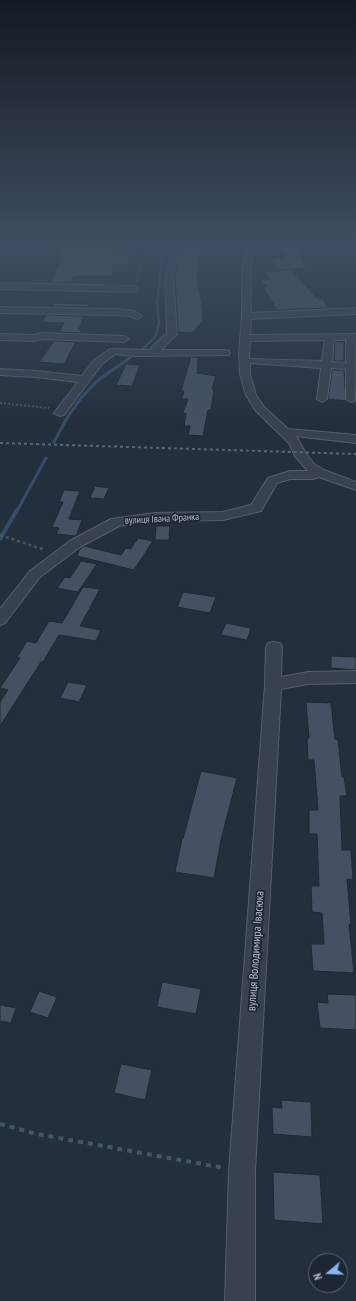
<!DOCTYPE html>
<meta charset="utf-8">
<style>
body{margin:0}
#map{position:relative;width:356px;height:1301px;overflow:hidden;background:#242f3e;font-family:"PT Sans Narrow",sans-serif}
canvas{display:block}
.north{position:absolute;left:308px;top:1253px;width:40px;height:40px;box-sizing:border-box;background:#1d2633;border:1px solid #59626f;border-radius:50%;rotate:251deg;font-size:11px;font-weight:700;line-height:16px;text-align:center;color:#b4bcc9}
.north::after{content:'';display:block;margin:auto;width:14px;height:18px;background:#8ab4f8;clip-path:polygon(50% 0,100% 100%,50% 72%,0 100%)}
</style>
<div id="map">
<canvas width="356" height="1301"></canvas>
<div class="north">N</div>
</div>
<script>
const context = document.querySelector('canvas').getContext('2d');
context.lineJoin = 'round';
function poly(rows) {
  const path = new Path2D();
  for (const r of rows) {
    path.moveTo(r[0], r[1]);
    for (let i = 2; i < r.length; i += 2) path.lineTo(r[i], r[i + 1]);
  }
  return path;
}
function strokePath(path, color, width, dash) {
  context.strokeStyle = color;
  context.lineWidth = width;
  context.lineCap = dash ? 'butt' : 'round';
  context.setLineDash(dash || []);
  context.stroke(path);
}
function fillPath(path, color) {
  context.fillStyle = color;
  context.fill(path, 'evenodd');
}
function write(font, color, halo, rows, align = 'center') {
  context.font = font + ' "PT Sans Narrow",sans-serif';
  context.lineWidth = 3.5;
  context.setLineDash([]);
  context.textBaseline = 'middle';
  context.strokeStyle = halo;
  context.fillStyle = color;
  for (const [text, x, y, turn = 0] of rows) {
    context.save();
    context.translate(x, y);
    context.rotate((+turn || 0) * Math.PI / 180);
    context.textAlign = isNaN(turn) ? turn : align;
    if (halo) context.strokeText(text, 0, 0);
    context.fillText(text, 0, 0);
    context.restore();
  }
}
strokePath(poly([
 [125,361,146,346,155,337,159,324,157,303,164,245]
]), '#394c67', 2.5);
strokePath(poly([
 [54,442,67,418,81,398,98,380,127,360],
 [17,511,46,458]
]), '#394c67', 3);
strokePath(poly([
 [0,539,17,510]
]), '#394c67', 4);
const building = poly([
 [191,245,200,245,197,278,203,311,203,321,192,333,178,332,175,277,181,250,189,251,191,245],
 [275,245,291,245,298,251,307,268,281,270,269,259,283,258,281,257,285,256,275,245],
 [111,249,111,251,130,251,129,265,113,265,112,276,74,276,71,283,51,283,60,261,61,250,111,249],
 [290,270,318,299,323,299,328,308,277,310,263,287,266,286,260,279,270,279,264,272,290,270],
 [54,303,89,304,88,307,52,306,54,303],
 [46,315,84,316,79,329,82,329,80,333,59,332,64,323,42,322,46,315],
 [54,341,76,342,64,364,39,362,54,341],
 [335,342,344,342,344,361,334,361,335,342],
 [191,357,198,357,197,373,216,376,212,389,214,389,211,410,208,410,203,436,188,435,190,426,184,426,186,414,183,413,188,399,182,399,184,391,181,391,191,357],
 [126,364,140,365,132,386,116,385,126,364],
 [332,370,344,370,346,401,328,399,332,370],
 [95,486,109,488,104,499,90,498,95,486],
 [64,490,80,491,69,519,82,520,76,536,56,534,59,528,52,527,63,502,59,502,64,490],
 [156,526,170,526,169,540,155,540,156,526],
 [138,538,153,541,134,570,77,556,79,550,84,546,121,555,126,548,131,549,138,538],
 [81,561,97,564,78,592,57,588,65,577,70,578,81,561],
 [83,587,100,589,80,626,101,630,96,641,59,635,43,662,41,662,0,726,0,702,8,690,0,688,20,658,17,657,27,641,36,643,49,621,62,623,83,587],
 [183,592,216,597,210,613,177,607,183,592],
 [226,623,251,628,247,640,221,635,226,623],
 [331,656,356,657,356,670,331,668,331,656],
 [68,682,87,685,79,702,60,698,68,682],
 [306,702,331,703,335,739,338,740,342,777,344,777,347,796,340,796,342,850,351,850,353,880,347,879,351,925,349,924,354,973,313,971,311,944,324,944,322,913,312,912,311,886,319,886,317,834,309,834,309,810,318,810,314,760,308,760,307,738,309,738,306,702],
 [201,771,237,778,221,840,214,878,175,872,182,839,183,839,201,771],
 [162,982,201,989,196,1014,157,1007,162,982],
 [39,991,57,997,48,1018,30,1012,39,991],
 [327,994,356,995,356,1030,320,1028,317,1002,328,1003,327,994],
 [0,1005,16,1008,11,1023,0,1021,0,1005],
 [121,1064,152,1070,145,1100,114,1093,121,1064],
 [281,1100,311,1102,312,1137,273,1134,272,1107,282,1108,281,1100],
 [273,1172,320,1175,323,1224,274,1220,273,1172]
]);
fillPath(building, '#455162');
strokePath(building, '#1f2835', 1);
const minor = poly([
 [0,245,151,245,147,247,0,249,0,245],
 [173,245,181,245,173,277,177,334,161,350,225,350,229,351,230,353,229,355,137,356,115,354,102,364,64,415,60,416,54,413,78,382,36,377,0,375,0,369,36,371,82,376,94,360,110,349,149,350,167,333,165,277,173,245],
 [247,245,255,245,250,265,251,313,356,308,356,314,251,319,250,335,356,334,355,401,351,402,346,399,346,369,331,368,327,399,322,402,317,399,321,368,250,363,250,374,256,395,264,407,288,429,356,435,356,443,296,436,307,455,314,464,324,470,356,482,356,490,319,477,313,479,290,479,277,483,261,511,223,520,155,521,119,526,80,547,40,577,5,623,0,625,0,609,30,571,70,541,111,519,155,513,223,512,251,505,268,478,290,471,308,471,295,456,289,443,256,411,246,395,240,374,239,353,242,316,242,265,247,245],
 [325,340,322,361,249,359,250,341,325,340],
 [334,340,346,340,346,363,332,362,334,340],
 [0,283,134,286,138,289,134,292,0,289,0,283],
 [0,307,116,309,134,311,142,316,137,319,129,316,116,315,0,313,0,307],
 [42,333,124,336,129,339,124,342,42,339,34,341,0,340,0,334,34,335,42,333],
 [274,642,280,643,282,647,281,677,308,672,356,671,356,683,308,684,281,689,255,1171,255,1301,225,1301,229,1171,265,685,266,647,268,643,274,642]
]);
strokePath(minor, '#565f6c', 2);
strokePath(poly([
 [136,281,146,254]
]), '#44595c', 1.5, [1.5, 1.5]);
strokePath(poly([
 [0,403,49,408]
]), '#44595c', 2, [2, 2]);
strokePath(poly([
 [0,535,45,550]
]), '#44595c', 2.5, [3, 3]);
strokePath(poly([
 [0,1124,37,1134,224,1168]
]), '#44595c', 4, [5, 5]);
fillPath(minor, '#38414e');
strokePath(poly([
 [0,443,356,454]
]), '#5a6575', 2, [3, 3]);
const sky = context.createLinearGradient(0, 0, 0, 427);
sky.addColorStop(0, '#141a22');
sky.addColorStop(0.57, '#3f4d63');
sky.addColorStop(1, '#3f4d6300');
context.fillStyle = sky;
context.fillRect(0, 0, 356, 427);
write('10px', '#b4bcc9', '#1d2633', [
 ["вулиця Івана Франка",162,519,-3]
]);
write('12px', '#b4bcc9', '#1d2633', [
 ["вулиця Володимира Івасюка",256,951,-86]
]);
</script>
